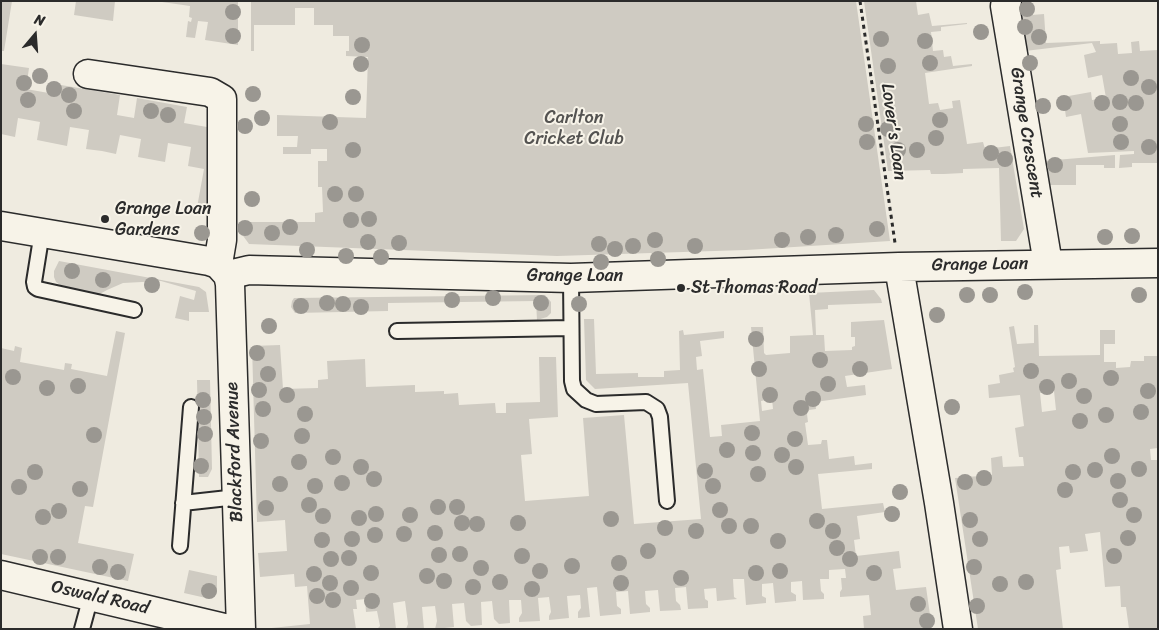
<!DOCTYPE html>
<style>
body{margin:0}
#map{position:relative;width:1159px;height:630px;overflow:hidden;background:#efebe0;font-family:Sriracha,sans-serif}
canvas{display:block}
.frame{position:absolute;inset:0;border:2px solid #2b2b2b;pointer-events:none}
.north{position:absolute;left:10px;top:10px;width:50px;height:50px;-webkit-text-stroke:4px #f7f3e8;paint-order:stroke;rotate:18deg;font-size:14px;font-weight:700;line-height:20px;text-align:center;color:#2b2b2b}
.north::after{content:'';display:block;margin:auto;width:18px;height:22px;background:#2b2b2b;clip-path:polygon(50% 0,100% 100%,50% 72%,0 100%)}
</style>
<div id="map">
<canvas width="1159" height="630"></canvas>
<div class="frame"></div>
<div class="north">N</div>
</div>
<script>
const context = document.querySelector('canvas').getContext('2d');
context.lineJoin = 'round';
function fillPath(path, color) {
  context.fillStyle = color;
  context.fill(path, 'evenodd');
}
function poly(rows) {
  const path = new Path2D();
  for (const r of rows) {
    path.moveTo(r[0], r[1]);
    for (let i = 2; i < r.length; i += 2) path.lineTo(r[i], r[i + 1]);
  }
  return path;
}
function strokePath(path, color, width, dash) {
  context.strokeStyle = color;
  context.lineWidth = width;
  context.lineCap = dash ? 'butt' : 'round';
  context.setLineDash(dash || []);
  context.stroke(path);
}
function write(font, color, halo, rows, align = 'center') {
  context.font = font + ' Sriracha,sans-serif';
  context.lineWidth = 4;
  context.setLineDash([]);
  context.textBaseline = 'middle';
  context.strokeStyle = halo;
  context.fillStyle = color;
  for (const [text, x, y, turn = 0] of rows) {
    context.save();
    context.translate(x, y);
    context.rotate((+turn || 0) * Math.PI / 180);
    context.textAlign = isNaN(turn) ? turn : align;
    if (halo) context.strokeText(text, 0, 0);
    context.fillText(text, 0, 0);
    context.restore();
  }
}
fillPath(poly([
 [1,1,12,1,4,51,1,51],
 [76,1,115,1,113,21,74,15],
 [155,1,238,1,238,45,205,40,208,22,198,21,195,38,186,37,188,21,191,22,192,18,189,17,190,6],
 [251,1,856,1,890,241,746,250,557,256,249,244,241,233,241,222,315,222,315,213,323,212,322,187,318,187,318,161,327,161,327,149,311,149,311,154,283,154,283,147,297,147,298,136,277,136,277,115,366,118,368,57,346,56,346,51,349,51,349,36,333,36,333,25,314,25,314,8,295,8,295,25,254,25,254,51,251,51],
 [864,1,916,1,918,15,929,13,932,26,967,23,967,24,941,27,941,31,931,32,933,51,943,50,944,57,951,56,953,66,972,64,972,66,925,73,929,104,938,103,940,110,953,108,952,101,960,100,967,144,983,142,985,149,1010,146,1024,229,1016,241,1001,241,999,168,963,169,963,173,944,174,931,174,930,170,888,171],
 [1044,14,1046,43,1100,41,1100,44,1117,43,1118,54,1132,53,1131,42,1139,41,1140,51,1158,50,1158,163,1132,163,1132,167,1119,168,1120,155,1134,154,1134,151,1088,153,1081,114,1066,117,1063,97,1091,92,1092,100,1106,98,1102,75,1088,78,1084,55,1096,52,1092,43,1025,51,1019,16],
 [1,64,29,68,26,89,60,95,61,85,120,95,117,115,134,118,137,98,187,107,184,123,207,127,209,216,196,213,204,169,188,166,191,147,168,143,165,162,138,157,141,139,120,135,116,154,102,151,86,149,89,130,70,127,67,146,37,140,40,122,18,118,15,137,1,134],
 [1115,155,1115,168,1104,168,1104,165,1076,165,1076,185,1047,185,1043,161],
 [59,261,199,287,206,292,209,312,189,312,189,321,175,318,180,296,194,300,196,291,161,281,123,283,107,290,98,295,64,288,56,282,54,277,54,271],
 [874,290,881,299,882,303,828,305,828,309,815,310,816,335,824,335,825,351,852,350,852,347,855,346,855,337,851,337,851,322,884,320,892,369,845,376,847,387,865,385,866,395,815,402,816,409,809,410,807,414,808,422,805,423,808,445,821,444,822,440,827,440,829,459,854,456,855,465,872,463,872,469,818,474,822,509,883,503,885,512,857,516,860,539,854,540,856,556,899,551,901,568,893,569,896,590,926,587,932,629,864,629,863,616,871,615,869,595,840,597,840,592,842,589,841,578,846,578,845,569,829,570,829,579,820,579,821,591,824,594,824,599,803,600,802,581,791,582,791,592,796,595,796,601,775,603,773,583,762,584,762,596,766,598,766,603,746,605,744,579,733,579,734,597,737,599,717,601,716,588,704,589,705,599,708,601,708,608,688,609,686,587,675,588,676,601,680,605,681,610,660,611,658,590,645,591,646,604,650,608,650,612,630,614,628,591,616,592,617,606,621,609,621,614,600,616,597,587,587,588,590,617,578,618,578,612,581,608,580,595,567,596,569,618,549,620,549,616,551,612,549,597,538,598,540,621,519,622,519,618,522,613,521,600,509,600,510,623,499,624,494,619,492,601,481,602,482,625,471,626,466,621,464,603,452,604,454,627,435,629,437,621,435,606,422,607,424,629,406,629,408,624,405,601,393,603,396,629,377,629,380,626,377,611,366,612,365,599,356,600,357,609,353,609,356,629,262,629,310,624,307,586,295,587,294,574,260,577,258,553,287,551,285,520,257,522,252,346,280,345,283,389,318,388,318,380,328,379,327,361,365,359,366,387,415,385,415,392,444,391,444,394,458,393,459,405,495,403,496,413,506,413,506,403,540,402,539,357,556,357,558,417,529,419,532,454,521,455,525,501,589,496,583,418,624,415,634,524,701,519,688,383,595,389,586,380,584,319,594,319,596,374,638,373,638,377,664,377,664,371,680,370,679,331,683,330,684,335,724,331,724,338,700,341,702,356,696,357,697,370,703,369,710,437,722,436,721,425,760,421,751,327,763,327,764,353,766,355,790,353,790,336,813,335,809,293],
 [772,399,773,409,762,411,761,401],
 [545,295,551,302,551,313,547,317,537,320,536,301,388,303,388,311,295,313,291,307,292,301,294,298],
 [1034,325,1038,325,1039,356,1100,355,1100,330,1115,330,1115,344,1104,344,1104,362,1116,362,1116,368,1130,367,1131,361,1144,361,1144,356,1158,356,1158,448,1150,449,1151,460,1158,460,1158,629,1129,629,1126,607,1121,607,1120,586,1105,587,1100,532,1085,534,1088,551,1070,553,1069,546,1059,547,1061,569,1056,570,1063,629,978,629,955,478,992,475,991,458,1002,456,1003,467,1024,466,1023,457,1019,457,1015,428,1024,426,1020,395,989,398,988,385,1000,383,999,375,1014,372,1013,368,1015,367,1009,327,1014,326,1017,344,1034,343],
 [1054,391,1056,410,1042,412,1040,393],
 [116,331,125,333,93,507,85,506,78,543,134,554,128,581,1,554,1,348,14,351,15,346,22,348,20,362,64,370,65,363,72,364,71,369,107,376],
 [197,380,210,380,212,469,208,477,199,477],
 [189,570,217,576,217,592,214,597,206,598,184,593]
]), '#cfcbc2');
const lane = poly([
 [42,232,34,282,35,287,38,289,134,310],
 [571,278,572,381,574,389,586,400,596,404,646,402,657,409,660,417,667,501],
 [397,331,571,328],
 [183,503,237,497],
 [180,546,191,407],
 [82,629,91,596]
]);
const street = poly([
 [1007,1,1005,6,1048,264],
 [88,74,210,92,222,99,222,240,218,264],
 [899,267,939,503,958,629],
 [228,275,249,270,571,278,899,267,1158,263]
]);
const secondary = poly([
 [1,226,209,261,218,264,228,275,230,284,241,629],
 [1,575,229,629]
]);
strokePath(lane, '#2b2b2b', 18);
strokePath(street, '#2b2b2b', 31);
strokePath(secondary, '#2b2b2b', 31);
strokePath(poly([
 [860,1,895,243]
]), '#2b2b2b', 3, [4, 4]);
strokePath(lane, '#f7f3e8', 14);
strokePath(street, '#f7f3e8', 28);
strokePath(secondary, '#f7f3e8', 28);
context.fillStyle = '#9a9791';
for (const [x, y] of [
 [1027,9],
 [233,12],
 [1025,27],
 [981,32],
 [233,36],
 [1039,37],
 [881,39],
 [925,41],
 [362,45],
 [930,63],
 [1030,63],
 [361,64],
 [888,66],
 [40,76],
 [1131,78],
 [24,83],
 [1149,87],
 [54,89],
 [253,94],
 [69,95],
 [353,97],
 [28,100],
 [1120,102],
 [1064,103],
 [1102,103],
 [1136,103],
 [1043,106],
 [74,111],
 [151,111],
 [168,115],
 [262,118],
 [940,120],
 [330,122],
 [866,124],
 [1120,124],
 [245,126],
 [888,129],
 [936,138],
 [867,142],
 [1121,142],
 [1149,147],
 [353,150],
 [898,150],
 [917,150],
 [991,153],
 [1005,159],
 [1055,165],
 [335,194],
 [356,194],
 [252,199],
 [369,219],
 [351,220],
 [290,227],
 [245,228],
 [877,229],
 [202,233],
 [272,233],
 [836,235],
 [1132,236],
 [808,237],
 [1105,237],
 [655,240],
 [782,240],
 [368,242],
 [399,243],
 [599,244],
 [633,246],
 [695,246],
 [615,249],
 [307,250],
 [346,256],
 [381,257],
 [658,259],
 [601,262],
 [72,271],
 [103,280],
 [152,285],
 [1025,292],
 [967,295],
 [990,295],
 [1139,295],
 [493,298],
 [452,300],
 [327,303],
 [541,303],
 [343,304],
 [579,304],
 [301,306],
 [361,307],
 [937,315],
 [269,326],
 [756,339],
 [257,353],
 [820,360],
 [759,369],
 [860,369],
 [1031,371],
 [268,374],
 [13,377],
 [1111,378],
 [1069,381],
 [828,384],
 [78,386],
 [1047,387],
 [47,388],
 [259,390],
 [1148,391],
 [287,395],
 [770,395],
 [1084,396],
 [813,399],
 [203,400],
 [952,407],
 [801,408],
 [263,409],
 [1141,412],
 [305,414],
 [1106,415],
 [204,417],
 [1080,421],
 [752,433],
 [205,434],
 [94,435],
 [302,436],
 [795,439],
 [261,441],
 [727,450],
 [753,453],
 [782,455],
 [1112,456],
 [333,457],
 [299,462],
 [201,466],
 [361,467],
 [796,467],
 [1139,469],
 [1095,470],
 [705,471],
 [35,472],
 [1073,472],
 [758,474],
 [984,478],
 [374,479],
 [1118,481],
 [965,482],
 [342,483],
 [280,484],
 [315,486],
 [713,486],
 [19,487],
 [80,489],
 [1065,490],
 [900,492],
 [1120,500],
 [309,505],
 [438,507],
 [457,507],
 [266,508],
 [720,510],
 [59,511],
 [376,514],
 [892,514],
 [410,515],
 [1134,515],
 [323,516],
 [43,517],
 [359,518],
 [611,519],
 [970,520],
 [817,521],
 [462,523],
 [518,523],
 [477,524],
 [729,526],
 [751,526],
 [665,528],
 [696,531],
 [833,531],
 [435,533],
 [404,534],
 [375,535],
 [1128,538],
 [352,539],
 [980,539],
 [322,540],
 [778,541],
 [837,548],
 [648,551],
 [460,554],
 [439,555],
 [522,556],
 [1114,556],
 [40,557],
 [58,557],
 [349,558],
 [331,559],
 [850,559],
 [619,563],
 [572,566],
 [100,567],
 [974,567],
 [481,568],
 [540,571],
 [780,571],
 [118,572],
 [371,573],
 [756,573],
 [874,573],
 [314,574],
 [427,576],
 [681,578],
 [444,581],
 [500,582],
 [1026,582],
 [330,583],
 [621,583],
 [1000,584],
 [473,587],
 [351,588],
 [532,589],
 [209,591],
 [317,596],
 [333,600],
 [372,601],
 [918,604],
 [977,606],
 [927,621]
]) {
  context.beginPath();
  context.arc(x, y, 8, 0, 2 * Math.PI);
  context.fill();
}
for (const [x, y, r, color] of [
 [105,219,5,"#2b2b2b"],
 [681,288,5,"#2b2b2b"]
]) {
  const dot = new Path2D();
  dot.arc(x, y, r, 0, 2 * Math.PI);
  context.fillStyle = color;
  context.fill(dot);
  strokePath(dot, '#f7f3e8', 2);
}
write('18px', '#545351', '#f7f3e8', [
 ["Carlton",574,118],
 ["Cricket Club",574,139]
]);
write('18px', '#2b2b2b', '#f7f3e8', [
 ["Lover's Loan",893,132,82],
 ["Grange Crescent",1026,133,81],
 ["Grange Loan",980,265,-1],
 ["Grange Loan",575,276],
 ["Blackford Avenue",235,452,-92],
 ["Oswald Road",100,598,13]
]);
write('18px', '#2b2b2b', '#f7f3e8', [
 ["Grange Loan",115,209],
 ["Gardens",115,230],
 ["St Thomas Road",691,288]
], 'left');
</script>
